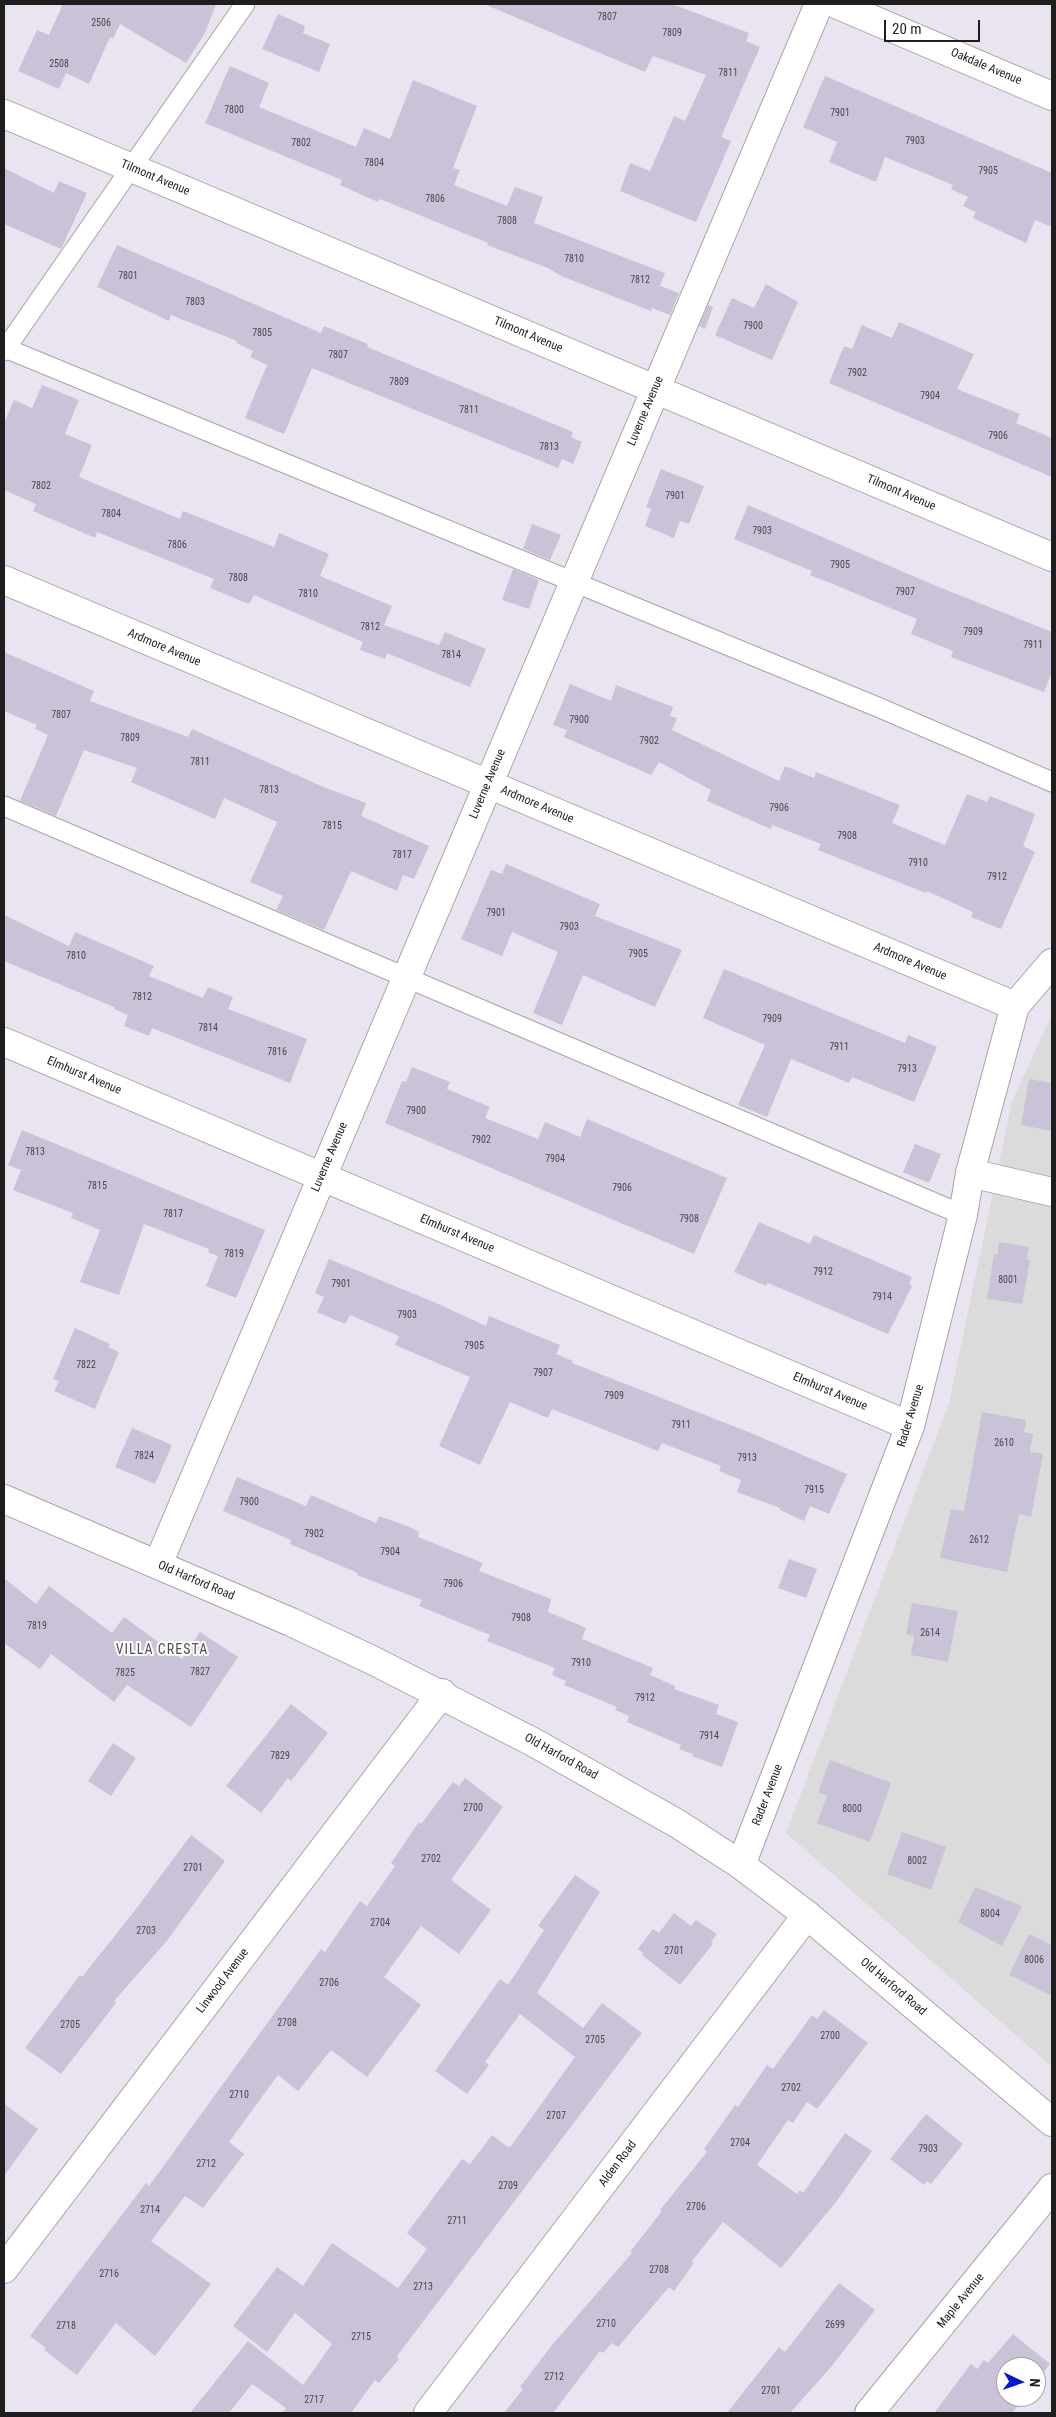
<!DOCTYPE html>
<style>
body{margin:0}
#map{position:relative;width:1056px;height:2417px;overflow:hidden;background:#eae3f0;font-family:"Roboto Condensed",sans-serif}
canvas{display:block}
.frame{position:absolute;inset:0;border:5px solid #1e1e1e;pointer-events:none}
.north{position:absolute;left:996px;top:2357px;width:50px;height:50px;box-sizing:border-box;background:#fff;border:1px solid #a5a5a5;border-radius:50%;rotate:93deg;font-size:14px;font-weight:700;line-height:20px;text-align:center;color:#1e1e1e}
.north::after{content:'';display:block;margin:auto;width:18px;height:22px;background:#0015cc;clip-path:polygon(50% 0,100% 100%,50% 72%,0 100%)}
.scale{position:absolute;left:884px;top:20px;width:96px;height:22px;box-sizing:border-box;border:2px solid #1e1e1e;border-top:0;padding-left:6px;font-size:15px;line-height:18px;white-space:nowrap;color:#1e1e1e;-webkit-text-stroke:4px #fff;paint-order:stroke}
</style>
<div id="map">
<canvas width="1056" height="2417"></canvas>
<div class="frame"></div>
<div class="north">N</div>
<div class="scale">20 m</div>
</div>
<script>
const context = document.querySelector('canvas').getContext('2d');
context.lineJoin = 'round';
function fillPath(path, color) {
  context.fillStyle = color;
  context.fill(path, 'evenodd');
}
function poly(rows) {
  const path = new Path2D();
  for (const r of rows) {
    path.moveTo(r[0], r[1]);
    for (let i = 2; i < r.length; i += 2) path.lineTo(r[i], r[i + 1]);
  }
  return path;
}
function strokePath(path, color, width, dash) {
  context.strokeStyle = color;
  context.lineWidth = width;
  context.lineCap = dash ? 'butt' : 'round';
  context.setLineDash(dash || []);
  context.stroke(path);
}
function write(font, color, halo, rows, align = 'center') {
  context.font = font + ' "Roboto Condensed",sans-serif';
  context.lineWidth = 4;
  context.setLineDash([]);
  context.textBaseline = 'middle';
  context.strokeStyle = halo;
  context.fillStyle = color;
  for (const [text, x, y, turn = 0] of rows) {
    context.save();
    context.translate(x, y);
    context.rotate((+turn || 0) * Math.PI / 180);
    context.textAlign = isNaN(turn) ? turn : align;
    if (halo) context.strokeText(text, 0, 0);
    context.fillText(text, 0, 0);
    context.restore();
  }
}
fillPath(poly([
 [1052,1014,1052,2067,786,1833,949,1403,1012,1102]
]), '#dbdbdc');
fillPath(poly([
 [63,4,216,4,205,33,186,63,120,24,113,39,110,37,89,84,66,73,59,89,18,71,37,30,49,35],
 [484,4,672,4,749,33,746,41,760,47,721,137,731,141,696,222,620,191,630,163,650,171,674,116,685,121,706,75,653,56,645,72],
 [278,14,305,26,303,33,330,44,319,72,262,49],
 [230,66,269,83,259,107,356,147,364,128,390,139,413,80,477,106,453,168,460,170,454,185,507,206,515,187,543,197,534,223,665,273,660,286,679,293,670,315,652,308,651,311,561,276,548,268,487,245,488,243,380,199,378,202,340,185,342,180,205,123],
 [825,76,1052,173,1052,227,1035,220,1026,243,973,218,976,212,963,206,968,197,951,189,953,185,885,157,876,182,829,162,837,142,803,127],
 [4,168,54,193,59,181,87,193,61,249,4,224],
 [117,245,321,333,324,326,368,344,367,347,573,432,571,437,582,442,573,464,562,459,558,468,312,368,284,434,245,418,267,365,250,357,253,351,236,343,237,341,171,315,169,321,97,287],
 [766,284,798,302,772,360,715,335,732,298,754,308],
 [708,305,713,307,705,329,699,326],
 [899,322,974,354,957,389,1020,414,1016,423,1052,438,1052,477,829,383,844,346,852,349,862,325,892,338],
 [42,385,79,400,65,434,92,445,79,477,180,519,183,511,274,547,279,533,329,554,320,576,392,606,384,625,439,645,445,632,486,649,470,687,387,653,385,659,360,650,363,642,254,595,249,604,210,588,214,579,97,532,95,538,33,511,36,504,4,490,4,423,14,400,32,408],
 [661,469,704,486,689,524,680,521,674,538,645,526,651,509,646,507],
 [748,505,934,585,1052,632,1052,672,1044,692,951,657,953,651,911,634,917,619,828,582,810,575,812,571,734,539],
 [532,524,561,535,550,560,523,549],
 [513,569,539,580,529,609,502,600],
 [4,652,94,691,90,701,188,737,192,729,326,788,366,803,361,816,429,846,414,879,403,875,397,891,351,871,324,930,276,910,283,896,250,882,277,822,224,798,215,819,131,782,137,768,84,750,56,816,20,801,48,735,35,729,37,725,4,711],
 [570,684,611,701,616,685,673,707,670,716,677,718,672,730,779,781,785,766,814,778,816,772,900,805,892,823,945,845,967,794,987,802,990,796,1035,814,1023,846,1035,852,1001,929,971,917,973,912,927,891,926,893,818,850,821,844,772,825,771,829,707,801,711,790,659,762,651,775,564,737,567,730,553,725],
 [506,864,600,904,595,916,682,950,655,1007,583,975,562,1025,533,1013,558,952,512,932,502,956,461,939,491,870,502,874],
 [4,915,69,946,75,932,154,966,149,976,203,998,208,987,233,997,228,1009,307,1039,290,1083,152,1028,149,1036,124,1026,128,1015,114,1009,114,1007,4,961],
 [724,969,905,1043,908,1035,937,1047,914,1102,852,1077,849,1083,791,1059,767,1117,738,1105,765,1045,703,1018],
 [412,1067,450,1082,447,1089,490,1107,485,1118,538,1139,545,1122,580,1137,587,1119,727,1178,694,1254,385,1123,402,1081,406,1082],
 [1029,1079,1052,1083,1052,1131,1021,1125],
 [22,1130,265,1230,236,1298,206,1286,218,1256,208,1252,209,1249,144,1224,119,1295,80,1282,100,1230,71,1218,73,1213,13,1190,21,1170,8,1165],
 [915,1144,941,1154,929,1183,903,1172],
 [759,1222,810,1244,814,1235,912,1277,909,1284,912,1286,888,1334,768,1283,766,1286,734,1272],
 [999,1242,1029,1247,1027,1259,1030,1260,1022,1304,987,1299,994,1254,998,1254],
 [329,1259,436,1303,486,1326,489,1316,540,1337,560,1345,556,1354,573,1361,572,1363,751,1433,847,1474,829,1514,810,1506,804,1521,780,1510,780,1508,737,1492,741,1480,719,1471,721,1466,662,1443,658,1451,552,1409,548,1418,510,1402,480,1465,439,1446,470,1377,395,1345,399,1336,350,1315,345,1324,317,1312,324,1297,315,1293],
 [75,1328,110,1344,108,1347,119,1352,95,1409,54,1391,59,1381,53,1379],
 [982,1412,1026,1420,1024,1432,1033,1434,1030,1452,1043,1454,1031,1517,1019,1514,1007,1572,940,1558,951,1509,964,1511],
 [132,1428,172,1445,155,1484,115,1467],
 [237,1477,306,1506,311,1495,376,1523,379,1516,412,1528,419,1532,418,1537,483,1563,479,1571,551,1599,548,1612,586,1628,582,1639,653,1668,650,1675,675,1686,674,1689,719,1705,716,1714,738,1722,722,1767,692,1756,693,1754,679,1749,681,1745,627,1722,629,1716,615,1710,617,1707,564,1685,566,1681,552,1675,555,1668,487,1641,490,1635,419,1606,422,1600,357,1575,358,1573,290,1544,291,1540,223,1511],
 [789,1559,817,1569,806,1598,778,1588],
 [4,1578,36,1604,49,1586,112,1633,124,1617,182,1659,200,1632,238,1657,191,1727,127,1685,114,1702,51,1654,40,1669,4,1643],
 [912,1603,958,1611,948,1662,911,1655,914,1636,906,1634],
 [291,1704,328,1733,291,1781,288,1778,261,1813,226,1786],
 [113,1743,136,1758,111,1796,88,1781],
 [830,1760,891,1783,870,1842,817,1823,827,1796,818,1792],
 [465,1778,503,1807,451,1880,491,1910,459,1954,421,1926,384,1977,421,2005,367,2077,331,2050,298,2091,278,2075,229,2142,244,2154,203,2208,185,2196,151,2241,211,2284,155,2356,116,2323,77,2375,44,2350,46,2348,30,2336,146,2183,149,2186,321,1949,325,1952,360,1901,367,1906,395,1866,391,1863,419,1822,421,1824,453,1782,459,1786],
 [902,1832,946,1847,931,1890,887,1874],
 [191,1835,225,1861,166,1942,114,2001,116,2003,61,2074,25,2048,80,1975,82,1977,133,1913],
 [575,1875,600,1892,537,1993,583,2028,602,2003,642,2033,397,2356,399,2359,379,2383,375,2380,351,2413,283,2413,286,2408,252,2384,229,2413,190,2413,248,2341,303,2385,332,2344,295,2313,267,2352,233,2326,277,2267,303,2286,332,2243,398,2288,427,2249,407,2233,462,2159,470,2164,492,2135,508,2147,511,2146,575,2057,520,2014,485,2062,489,2065,467,2094,435,2071,500,1979,508,1985,544,1930,538,1926],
 [975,1887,1022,1906,1002,1946,958,1922],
 [674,1913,691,1926,696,1920,717,1934,711,1942,713,1944,680,1985,642,1955,643,1953,638,1949,653,1929,659,1933],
 [1029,1934,1052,1945,1052,1996,1009,1975],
 [824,2010,868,2043,817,2109,807,2102,793,2123,788,2120,757,2165,797,2194,800,2190,803,2193,845,2133,872,2151,836,2202,781,2268,723,2222,692,2261,694,2263,674,2291,669,2287,618,2347,612,2343,603,2353,600,2351,553,2413,504,2413,523,2389,520,2387,552,2345,632,2253,630,2252,662,2211,660,2210,707,2152,704,2149,735,2105,738,2107,767,2065,773,2069,812,2015,817,2019],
 [4,2104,38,2129,4,2176],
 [926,2114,963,2144,931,2184,927,2181,924,2185,890,2159],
 [839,2283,875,2310,831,2367,790,2413,727,2413,779,2347,785,2352],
 [1013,2334,1050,2364,1036,2382,1036,2367,1006,2367,1006,2397,1025,2397,1012,2413,934,2413,971,2364,977,2369,984,2360,988,2363]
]), '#cac3d7');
const service = poly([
 [5,348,880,708,1052,782],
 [4,351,245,4],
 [4,806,963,1215]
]);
const minor = poly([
 [836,4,1052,96],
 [4,114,1052,557],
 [4,580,1015,1006],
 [4,1042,910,1426],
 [970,1173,1052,1192],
 [158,1564,819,4],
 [741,1865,910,1426,963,1215,970,1173,1015,1006,1052,963],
 [4,2269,442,1693],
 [428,2413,807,1915],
 [869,2413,1052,2188]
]);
const tertiary = poly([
 [4,1499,291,1622,372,1660,533,1742,678,1824,741,1865,807,1915,1052,2122]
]);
strokePath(service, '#a5a5a5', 21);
strokePath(minor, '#a5a5a5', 30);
strokePath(tertiary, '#a5a5a5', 30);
strokePath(service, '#fff', 19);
strokePath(minor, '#fff', 28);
strokePath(tertiary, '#fff', 28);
write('10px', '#49474c', null, [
 ["7807",607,17],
 ["2506",101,23],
 ["7809",672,33],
 ["2508",59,64],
 ["7811",728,73],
 ["7800",234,110],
 ["7901",840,113],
 ["7903",915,141],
 ["7802",301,143],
 ["7804",374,163],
 ["7905",988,171],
 ["7806",435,199],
 ["7808",507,221],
 ["7810",574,259],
 ["7801",128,276],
 ["7812",640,280],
 ["7803",195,302],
 ["7900",753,326],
 ["7805",262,333],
 ["7807",338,355],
 ["7902",857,373],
 ["7809",399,382],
 ["7904",930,396],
 ["7811",469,410],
 ["7906",998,436],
 ["7813",549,447],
 ["7802",41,486],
 ["7901",675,496],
 ["7804",111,514],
 ["7903",762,531],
 ["7806",177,545],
 ["7905",840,565],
 ["7808",238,578],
 ["7907",905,592],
 ["7810",308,594],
 ["7812",370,627],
 ["7909",973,632],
 ["7911",1033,645],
 ["7814",451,655],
 ["7807",61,715],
 ["7900",579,720],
 ["7809",130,738],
 ["7902",649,741],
 ["7811",200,762],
 ["7813",269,790],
 ["7906",779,808],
 ["7815",332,826],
 ["7908",847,836],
 ["7817",402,855],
 ["7910",918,863],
 ["7912",997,877],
 ["7901",496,913],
 ["7903",569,927],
 ["7905",638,954],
 ["7810",76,956],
 ["7812",142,997],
 ["7909",772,1019],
 ["7814",208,1028],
 ["7911",839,1047],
 ["7816",277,1052],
 ["7913",907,1069],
 ["7900",416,1111],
 ["7902",481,1140],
 ["7813",35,1152],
 ["7904",555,1159],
 ["7815",97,1186],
 ["7906",622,1188],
 ["7817",173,1214],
 ["7908",689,1219],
 ["7819",234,1254],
 ["7912",823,1272],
 ["8001",1008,1280],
 ["7901",341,1284],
 ["7914",882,1297],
 ["7903",407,1315],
 ["7905",474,1346],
 ["7822",86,1365],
 ["7907",543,1373],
 ["7909",614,1396],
 ["7911",681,1425],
 ["2610",1004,1443],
 ["7824",144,1456],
 ["7913",747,1458],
 ["7915",814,1490],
 ["7900",249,1502],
 ["7902",314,1534],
 ["2612",979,1540],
 ["7904",390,1552],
 ["7906",453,1584],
 ["7908",521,1618],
 ["7819",37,1626],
 ["2614",930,1633],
 ["7910",581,1663],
 ["7827",200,1672],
 ["7825",125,1673],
 ["7912",645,1698],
 ["7914",709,1736],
 ["7829",280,1756],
 ["2700",473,1808],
 ["8000",852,1809],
 ["2702",431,1859],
 ["8002",917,1861],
 ["2701",193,1868],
 ["8004",990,1914],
 ["2704",380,1923],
 ["2703",146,1931],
 ["2701",674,1951],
 ["8006",1034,1960],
 ["2706",329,1983],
 ["2708",287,2023],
 ["2705",70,2025],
 ["2700",830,2036],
 ["2705",595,2040],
 ["2702",791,2088],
 ["2710",239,2095],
 ["2707",556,2116],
 ["2704",740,2143],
 ["7903",928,2149],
 ["2712",206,2164],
 ["2709",508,2186],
 ["2706",696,2207],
 ["2714",150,2210],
 ["2711",457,2221],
 ["2708",659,2270],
 ["2716",109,2274],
 ["2713",423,2287],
 ["2710",606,2324],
 ["2699",835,2325],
 ["2718",66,2326],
 ["2715",361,2337],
 ["2712",554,2377],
 ["2701",771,2391],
 ["2717",314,2400]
]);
write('12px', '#1e1e1e', '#fff', [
 ["Oakdale Avenue",986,67,23],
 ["Tilmont Avenue",155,178,23],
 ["Tilmont Avenue",528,335,23],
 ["Luverne Avenue",646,411,-67],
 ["Tilmont Avenue",901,493,23],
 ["Ardmore Avenue",164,648,23],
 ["Luverne Avenue",488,784,-67],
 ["Ardmore Avenue",537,805,23],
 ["Ardmore Avenue",910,962,23],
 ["Elmhurst Avenue",84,1076,23],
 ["Luverne Avenue",330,1157,-67],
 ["Elmhurst Avenue",457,1234,23],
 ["Elmhurst Avenue",830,1392,23],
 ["Rader Avenue",911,1416,-73],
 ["Old Harford Road",196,1581,23],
 ["Old Harford Road",561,1757,29],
 ["Rader Avenue",768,1795,-69],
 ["Linwood Avenue",223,1981,-53],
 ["Old Harford Road",893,1987,40],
 ["Alden Road",618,2164,-53],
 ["Maple Avenue",961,2301,-51]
]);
context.letterSpacing = '1px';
write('14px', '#515151', '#fff', [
 ["VILLA CRESTA",162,1650]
]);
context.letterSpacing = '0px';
</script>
